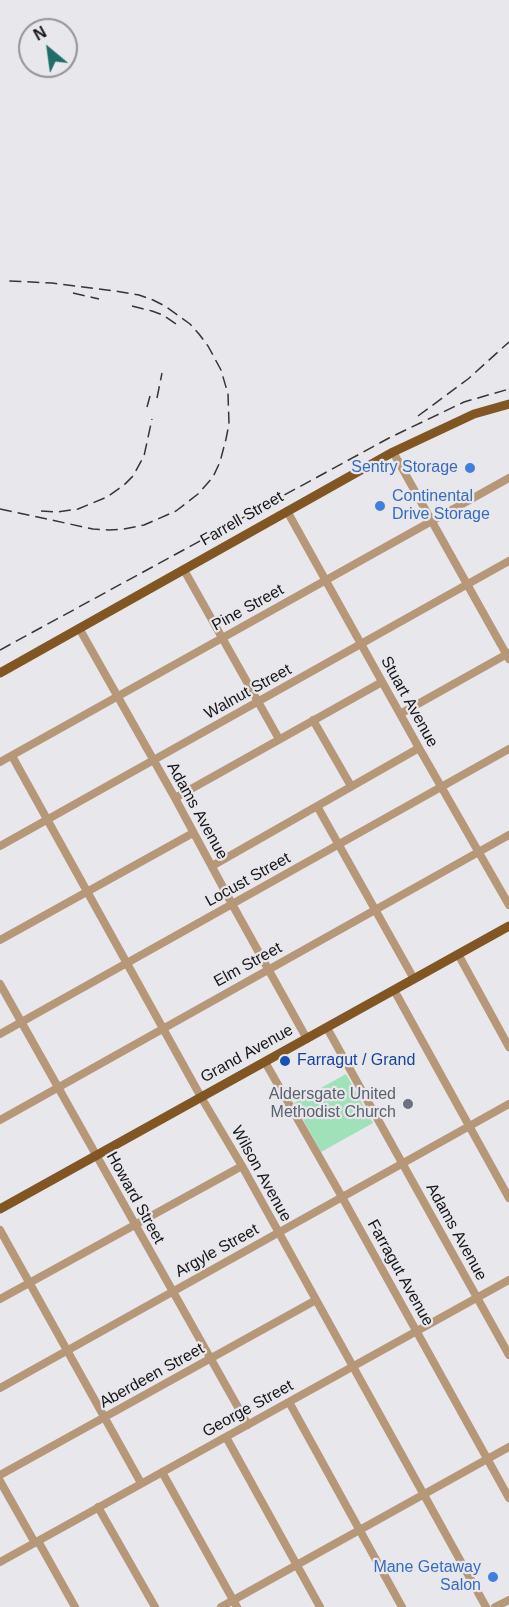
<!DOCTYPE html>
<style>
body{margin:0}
#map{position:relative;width:509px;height:1607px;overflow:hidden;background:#e7e7ec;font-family:Arial,sans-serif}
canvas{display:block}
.north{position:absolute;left:18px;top:18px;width:60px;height:60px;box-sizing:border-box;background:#e7e7ec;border:2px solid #939397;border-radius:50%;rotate:331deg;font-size:16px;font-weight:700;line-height:24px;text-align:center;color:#161618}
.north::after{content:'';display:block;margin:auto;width:21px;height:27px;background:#206c6a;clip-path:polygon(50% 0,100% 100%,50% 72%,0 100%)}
</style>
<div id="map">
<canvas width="509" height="1607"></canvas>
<div class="north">N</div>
</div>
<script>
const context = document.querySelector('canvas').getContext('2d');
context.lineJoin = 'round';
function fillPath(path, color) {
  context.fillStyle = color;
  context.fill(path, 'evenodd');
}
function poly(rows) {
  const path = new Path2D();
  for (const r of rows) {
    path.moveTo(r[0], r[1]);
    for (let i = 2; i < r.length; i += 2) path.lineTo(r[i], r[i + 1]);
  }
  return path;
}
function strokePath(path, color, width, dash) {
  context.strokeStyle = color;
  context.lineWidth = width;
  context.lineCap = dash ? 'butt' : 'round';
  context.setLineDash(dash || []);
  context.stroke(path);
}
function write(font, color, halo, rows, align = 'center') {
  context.font = font + ' Arial,sans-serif';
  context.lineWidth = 4.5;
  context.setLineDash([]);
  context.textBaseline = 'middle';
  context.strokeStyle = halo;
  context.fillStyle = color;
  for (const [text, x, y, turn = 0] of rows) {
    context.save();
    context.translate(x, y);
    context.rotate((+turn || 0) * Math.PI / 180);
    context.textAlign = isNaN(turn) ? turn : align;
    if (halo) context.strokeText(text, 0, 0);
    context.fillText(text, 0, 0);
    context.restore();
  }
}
fillPath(poly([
 [346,1074,373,1123,321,1152,294,1103]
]), '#9fe1b8');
strokePath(poly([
 [393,452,509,659],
 [287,511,419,748,509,905],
 [184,570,279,739],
 [79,628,175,798,232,904,307,1039],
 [400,714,509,653],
 [313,720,351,786],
 [12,756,201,1097,242,1166,486,1607],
 [0,762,509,478],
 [175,798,382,682],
 [317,806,414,979],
 [0,846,509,561],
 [212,866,419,748],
 [0,940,193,833],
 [458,954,509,1047],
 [0,984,248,1425],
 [394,990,509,1198],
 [327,1028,509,1355],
 [0,1034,509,749],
 [265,1062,342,1197,509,1498],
 [0,1120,509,835],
 [0,1230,141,1483],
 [0,1299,242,1166],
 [0,1388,509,1104],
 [289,1402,402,1607],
 [226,1437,320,1607],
 [162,1472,237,1607],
 [0,1475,316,1300],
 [0,1481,35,1543],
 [98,1507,155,1607],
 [38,1541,75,1607],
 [0,1562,509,1280],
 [221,1607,509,1447],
 [495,1607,509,1600]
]), '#b69777', 8);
strokePath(poly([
 [0,673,393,452,474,414,509,404],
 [0,1209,509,926]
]), '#815623', 9);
strokePath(poly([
 [73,293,99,299],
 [132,306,152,311,163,315,176,324],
 [157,398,162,373],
 [147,407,150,396],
 [418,416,468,379,509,342],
 [0,509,93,529,109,530,124,529,144,525,176,511,198,494,206,485,213,477,220,462,226,439,229,424,228,394,221,370,208,346,199,334,190,324,165,306,153,300,139,295,115,291,52,283,9,281],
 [41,511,57,512,78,509,107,497,124,485,133,476,144,456,152,419],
 [0,650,389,438,464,402,509,389]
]), '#363638', 1.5, [12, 6]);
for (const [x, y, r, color] of [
 [470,468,6,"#3f7fe0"],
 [380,506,6,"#3f7fe0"],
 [285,1061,6,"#1a4fb4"],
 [408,1104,6,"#6b7280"],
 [493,1577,6,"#3f7fe0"]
]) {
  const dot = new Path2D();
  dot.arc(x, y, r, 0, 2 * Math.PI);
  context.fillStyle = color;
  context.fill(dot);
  strokePath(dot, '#e7e7ec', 2);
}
write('16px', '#366cbe', '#e7e7ec', [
 ["Sentry Storage",458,468],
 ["Continental",392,497,"left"],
 ["Drive Storage",392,515,"left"],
 ["Mane Getaway",481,1568],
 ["Salon",481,1586]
], 'right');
write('16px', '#161618', '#e7e7ec', [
 ["Farrell Street",242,519,-30],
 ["Pine Street",248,608,-29],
 ["Walnut Street",248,692,-29],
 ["Stuart Avenue",409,702,61],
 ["Adams Avenue",197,811,61],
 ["Locust Street",248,880,-29],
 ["Elm Street",248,965,-29],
 ["Grand Avenue",247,1054,-29],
 ["Wilson Avenue",261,1174,61],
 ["Howard Street",135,1198,61],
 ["Adams Avenue",456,1232,61],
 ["Argyle Street",217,1251,-29],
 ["Farragut Avenue",400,1273,61],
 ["Aberdeen Street",152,1376,-29],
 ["George Street",248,1409,-29]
]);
write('16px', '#164399', '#e7e7ec', [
 ["Farragut / Grand",297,1061]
], 'left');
write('16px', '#5b616d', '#e7e7ec', [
 ["Aldersgate United",396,1095],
 ["Methodist Church",396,1113]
], 'right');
</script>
